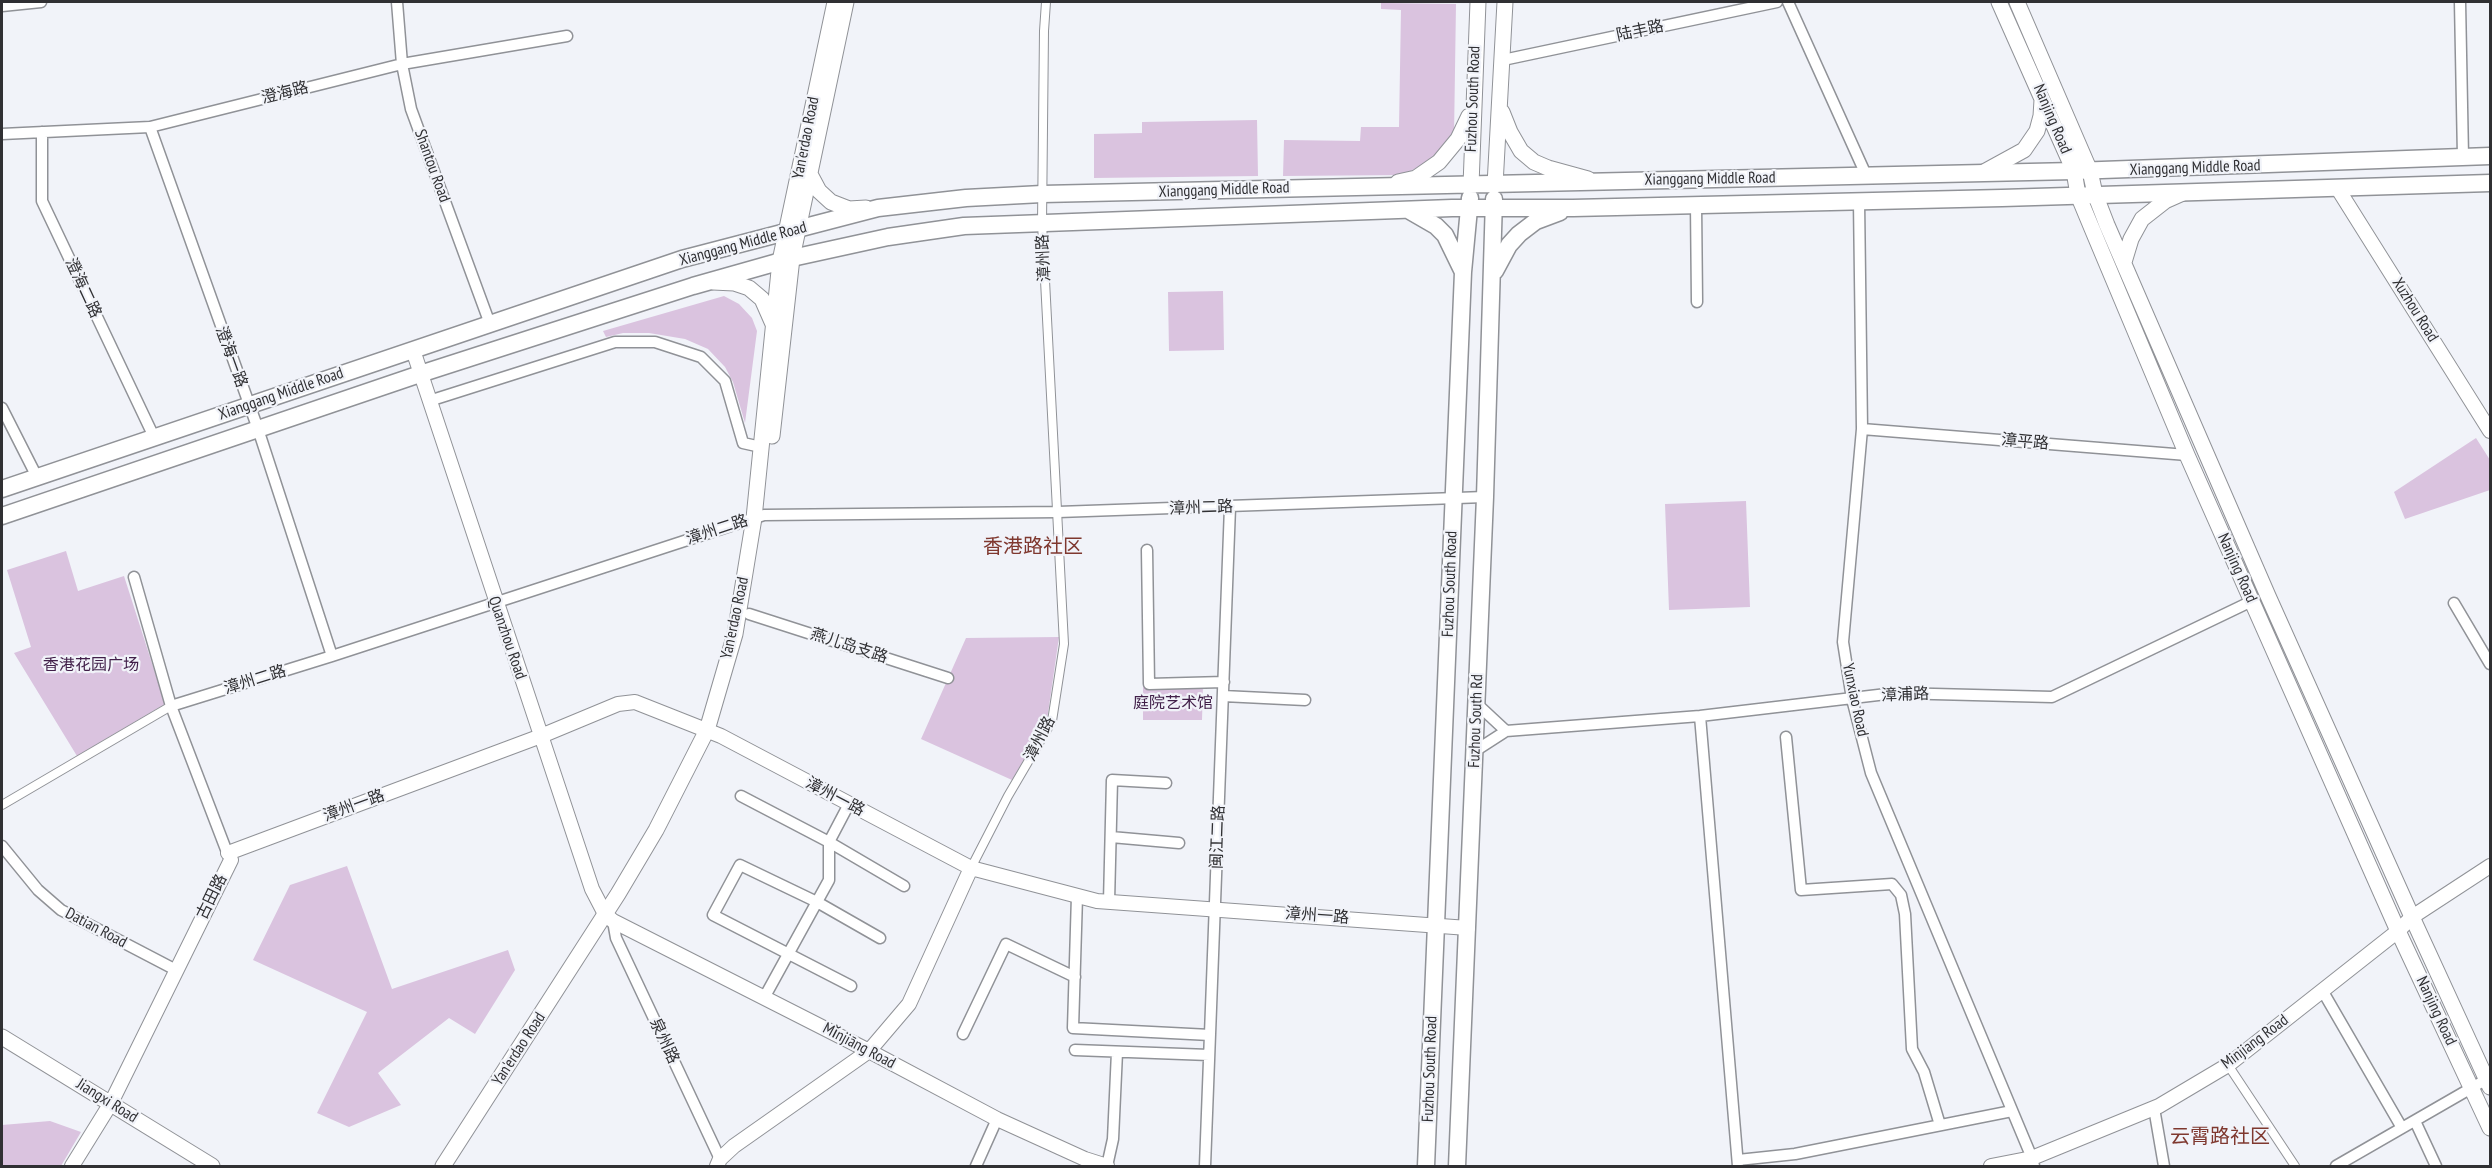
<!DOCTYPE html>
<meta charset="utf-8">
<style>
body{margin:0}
#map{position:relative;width:2492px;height:1168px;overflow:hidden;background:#f1f3f9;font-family:"PT Sans Narrow",sans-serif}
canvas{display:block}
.frame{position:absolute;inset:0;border:3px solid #303033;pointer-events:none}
</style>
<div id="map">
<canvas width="2492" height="1168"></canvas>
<div class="frame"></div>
</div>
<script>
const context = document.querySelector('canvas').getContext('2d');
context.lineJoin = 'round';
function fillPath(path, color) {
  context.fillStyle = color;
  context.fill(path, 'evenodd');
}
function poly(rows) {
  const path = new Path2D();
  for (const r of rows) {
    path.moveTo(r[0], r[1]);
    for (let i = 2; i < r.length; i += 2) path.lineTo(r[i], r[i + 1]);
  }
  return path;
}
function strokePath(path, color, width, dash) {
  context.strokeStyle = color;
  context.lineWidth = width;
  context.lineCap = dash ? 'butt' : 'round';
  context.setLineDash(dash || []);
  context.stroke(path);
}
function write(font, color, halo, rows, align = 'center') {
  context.font = font + ' "PT Sans Narrow","Noto Sans SC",sans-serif';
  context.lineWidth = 4.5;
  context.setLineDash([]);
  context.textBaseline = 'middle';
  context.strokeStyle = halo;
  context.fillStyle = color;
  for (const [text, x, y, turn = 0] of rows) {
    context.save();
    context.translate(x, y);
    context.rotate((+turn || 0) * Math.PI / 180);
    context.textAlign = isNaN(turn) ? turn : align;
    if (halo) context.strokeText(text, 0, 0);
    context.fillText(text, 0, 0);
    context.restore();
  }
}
fillPath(poly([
 [1381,3,1456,4,1454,136,1438,155,1404,175,1283,176,1284,140,1360,141,1361,127,1399,127,1401,10,1381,9],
 [1257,120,1258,176,1094,178,1094,134,1142,133,1142,122],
 [1223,291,1224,350,1169,351,1168,292],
 [724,296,739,304,752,318,757,331,745,423,733,382,725,367,708,349,685,339,649,333,623,333,606,337,603,331],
 [2476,438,2490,460,2490,490,2405,519,2394,492],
 [1746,501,1750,607,1669,610,1665,504],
 [66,551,78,591,124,576,165,704,77,756,14,653,31,647,7,570],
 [1059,637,1047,720,1012,780,921,739,966,638],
 [1143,685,1203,685,1202,720,1143,720],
 [347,866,392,989,508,950,515,970,475,1034,449,1018,378,1073,401,1105,349,1127,317,1113,367,1012,253,960,290,885],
 [50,1121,81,1132,61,1166,2,1166,2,1125]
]), '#dac3df');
const pedestrian = poly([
 [2,805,171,706],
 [971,868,1008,796,1052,721,1064,644,1042,223,1044,31,1046,2],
 [2228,1065,2295,1166]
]);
const minor = poly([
 [397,2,402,64,411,109,490,324],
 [1788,2,1867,177],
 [2460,2,2463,157],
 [2,6,41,2],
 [1503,60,1777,2],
 [150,127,258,429,332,656],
 [42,132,42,201,154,437],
 [2,134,150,127,402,64,567,36],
 [1859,201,1862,429,1843,642,1852,699,1871,773,2032,1158,2034,1166],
 [1696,204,1697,302],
 [429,401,615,342,655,342,701,357,725,381,743,443,761,447],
 [2,408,37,477],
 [1862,429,2187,455],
 [1147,550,1149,684,1224,682],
 [134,577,171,706,230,860],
 [2454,603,2490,664],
 [749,614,948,678],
 [1223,696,1305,700],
 [1477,704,1506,731,1700,716,1895,693,2052,697,2252,601],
 [171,706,332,656,764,515,1058,512,1485,497],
 [1700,716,1738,1166],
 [1786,737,1801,890,1892,884,1901,895,1905,914,1912,1049,1924,1072,1940,1125],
 [1475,751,1506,731],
 [741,796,829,842,904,886],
 [1111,837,1179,843],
 [2,846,38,890,61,910,176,970],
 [1077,896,1073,1028,1210,1035],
 [1109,902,1112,780,1166,783],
 [613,921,616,938,720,1159],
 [851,986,713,915,740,865,817,902,880,938],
 [2322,990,2402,1128],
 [764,998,829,880,829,842,849,804],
 [963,1034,1006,944,1075,977],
 [1075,1050,1209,1055],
 [2154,1108,2164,1166],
 [2415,1121,2436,1166],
 [1738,1160,1795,1154,2012,1111],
 [976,1166,997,1119],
 [1107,1166,1113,1139,1117,1052],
 [1205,1166,1230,507],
 [2336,1166,2487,1079]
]);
const tertiary = poly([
 [2338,189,2490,431],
 [413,350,592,889,605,914,613,921,869,1051,997,1119,1085,1159,1107,1166],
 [228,853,541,736,618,704,635,702,721,736,971,868,1097,901,1468,928],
 [72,1166,111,1103,231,860],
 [717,1166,720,1159,734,1146,869,1051,909,1004,971,868],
 [1991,1166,2032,1158,2159,1106,2228,1065,2398,931,2412,917,2490,866]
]);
const secondary = poly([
 [1999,2,2074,171,2078,195,2093,231,2187,455,2398,931,2490,1128],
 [2017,2,2090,171,2095,194,2107,225,2268,596,2412,917,2490,1087],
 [1502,112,1510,132,1521,151,1534,162,1548,168,1588,179],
 [1982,173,2024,150,2037,131,2041,116,2042,100],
 [811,176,819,191,831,202,849,209,866,208],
 [1398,182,1416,178,1439,162,1458,139,1469,116],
 [1471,185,1478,2],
 [1495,185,1505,2],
 [2124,262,2131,239,2142,219,2165,201,2183,193],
 [713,282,734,283,749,288,762,299,773,324],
 [772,436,792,258,846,2],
 [2,1037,212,1166],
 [443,1166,618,894,656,830,707,730,735,634,754,518,780,261,835,2]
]);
const primary = poly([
 [1410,211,1436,226,1445,235,1463,272],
 [1495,271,1509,245,1519,234,1536,221,1560,212],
 [2,489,682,259,878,208,966,198,1042,194,2074,171,2490,156],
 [2,516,420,374,693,286,792,258,888,237,964,226,1452,208,1573,208,2002,198,2490,183],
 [1426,1166,1463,272,1470,198],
 [1457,1166,1485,497,1494,199]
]);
strokePath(pedestrian, '#909297', 10);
strokePath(minor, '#909297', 13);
strokePath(tertiary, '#909297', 16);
strokePath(secondary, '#909297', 17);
strokePath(primary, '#909297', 19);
strokePath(pedestrian, '#fff', 8);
strokePath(minor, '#fff', 10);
strokePath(tertiary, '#fff', 14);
strokePath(secondary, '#fff', 15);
strokePath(primary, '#fff', 16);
write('16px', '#303033', '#f1f3f9', [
 ["陆丰路",1640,31,-12],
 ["澄海路",285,93,-14],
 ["Fuzhou South Road",1473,99,-88],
 ["Nanjing Road",2052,119,67],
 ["Yan'erdao Road",806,138,-79],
 ["Shantou Road",432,166,70],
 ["Xianggang Middle Road",2195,168,-2],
 ["Xianggang Middle Road",1710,179,-1],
 ["Xianggang Middle Road",1224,190,-2],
 ["Xianggang Middle Road",743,244,-15],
 ["漳州路",1044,258,-93],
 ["澄海二路",83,288,65],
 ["Xuzhou Road",2415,310,58],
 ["澄海一路",231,357,70],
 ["Xianggang Middle Road",281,394,-19],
 ["漳平路",2025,442,5],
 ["漳州二路",1201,508,-2],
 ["漳州二路",717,530,-18],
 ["Nanjing Road",2237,568,66],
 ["Fuzhou South Road",1450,584,-88],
 ["Yan'erdao Road",735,618,-78],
 ["Quanzhou Road",507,638,71],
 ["燕儿岛支路",849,646,18],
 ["漳州二路",255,680,-17],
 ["漳浦路",1905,695,-2],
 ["Yunxiao Road",1855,700,78],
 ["Fuzhou South Rd",1476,721,-88],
 ["漳州路",1040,739,-63],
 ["漳州一路",835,797,28],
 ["漳州一路",354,806,-20],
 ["闽江二路",1218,837,-88],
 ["古田路",212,897,-64],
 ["漳州一路",1317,916,4],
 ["Datian Road",96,928,28],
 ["Nanjing Road",2436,1011,65],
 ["泉州路",664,1041,65],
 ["Minjiang Road",2255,1042,-37],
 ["Mǐnjiāng Road",859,1046,28],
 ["Yan'erdao Road",519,1049,-57],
 ["Fuzhou South Road",1430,1069,-88],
 ["Jiangxi Road",107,1101,32]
]);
write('16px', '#411f49', '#f1f3f9', [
 ["香港花园广场",91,665],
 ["庭院艺术馆",1173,703]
]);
write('20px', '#7f382f', '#f1f3f9', [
 ["香港路社区",1033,547],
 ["云霄路社区",2220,1137]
]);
</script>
